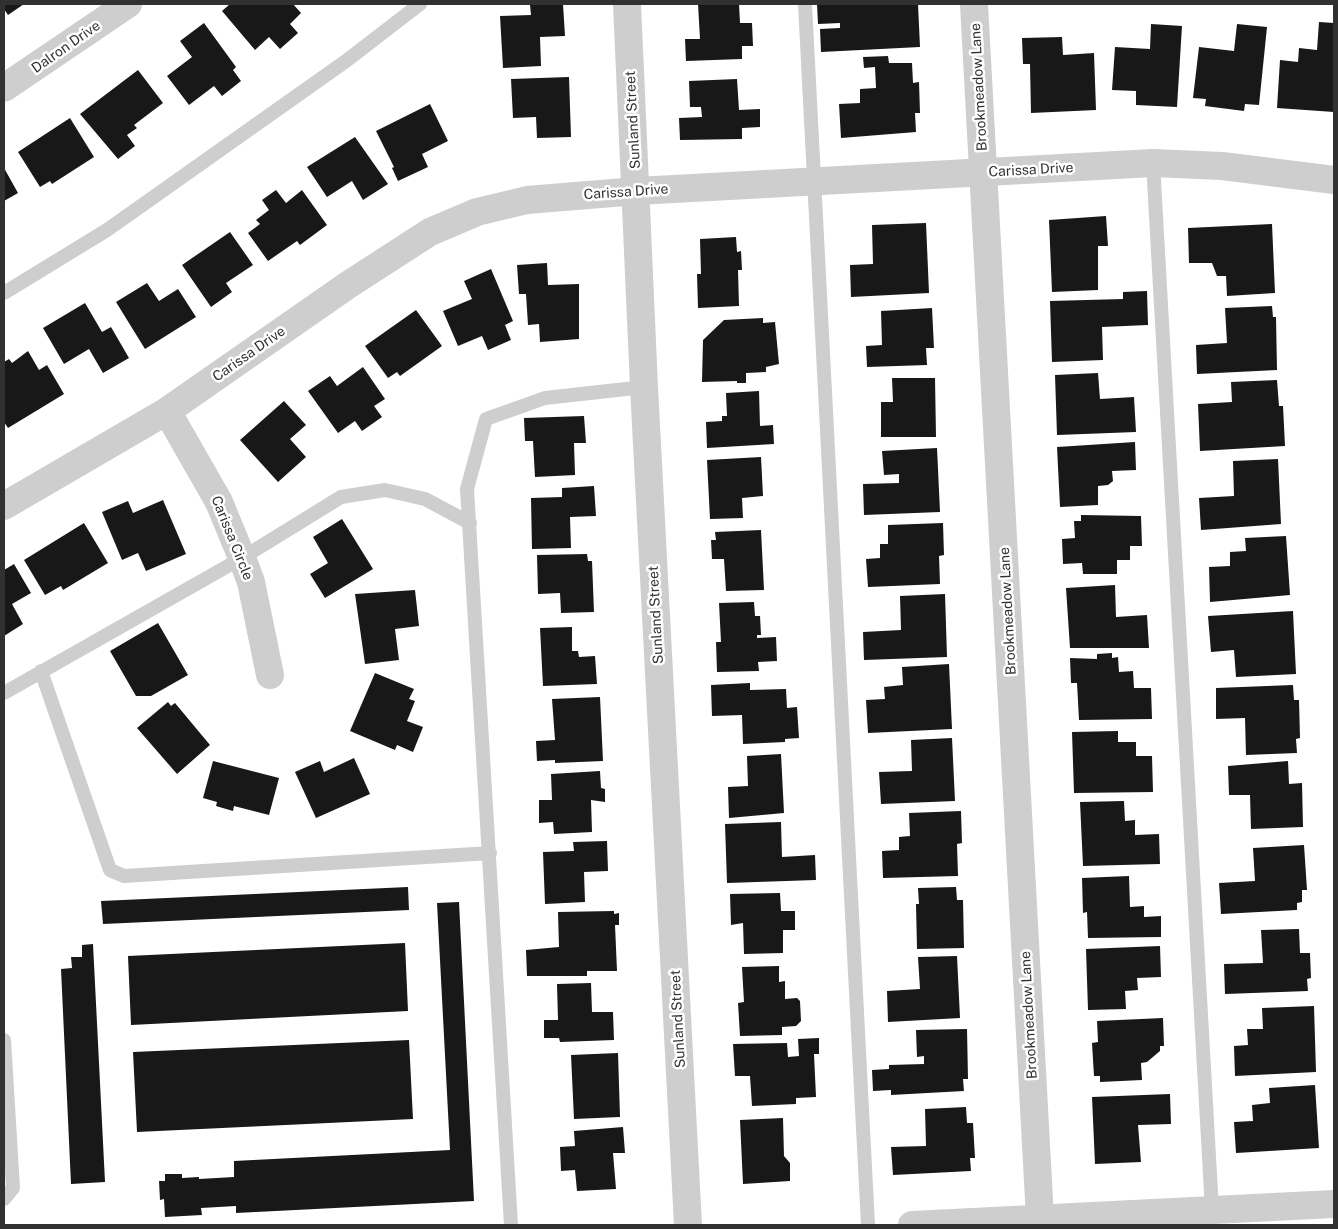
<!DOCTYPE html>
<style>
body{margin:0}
#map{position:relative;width:1338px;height:1229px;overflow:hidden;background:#fff;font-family:"Public Sans",sans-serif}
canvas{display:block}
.frame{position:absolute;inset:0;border:5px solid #313131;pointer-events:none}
</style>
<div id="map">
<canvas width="1338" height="1229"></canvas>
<div class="frame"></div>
</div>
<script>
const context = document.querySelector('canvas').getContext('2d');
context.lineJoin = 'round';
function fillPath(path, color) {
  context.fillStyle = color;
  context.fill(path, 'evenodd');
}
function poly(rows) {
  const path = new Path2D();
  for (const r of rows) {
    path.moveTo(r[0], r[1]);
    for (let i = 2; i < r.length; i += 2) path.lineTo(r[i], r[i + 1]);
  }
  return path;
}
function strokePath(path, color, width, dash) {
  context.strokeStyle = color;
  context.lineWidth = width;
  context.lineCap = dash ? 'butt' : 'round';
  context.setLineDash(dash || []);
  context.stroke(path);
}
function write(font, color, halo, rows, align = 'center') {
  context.font = font + ' "Public Sans",sans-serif';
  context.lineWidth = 5;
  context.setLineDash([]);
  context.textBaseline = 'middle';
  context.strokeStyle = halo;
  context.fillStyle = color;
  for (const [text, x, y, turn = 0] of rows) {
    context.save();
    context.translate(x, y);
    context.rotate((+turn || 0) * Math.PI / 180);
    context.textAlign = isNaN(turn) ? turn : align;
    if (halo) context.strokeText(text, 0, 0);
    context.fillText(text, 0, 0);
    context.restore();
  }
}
fillPath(poly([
 [4,4,24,4,8,15,4,9],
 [230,4,293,4,301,13,290,24,298,33,280,49,269,37,255,50,222,11],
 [563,4,565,36,540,37,541,66,503,68,500,16,531,15,530,5],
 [698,4,739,4,740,23,752,23,753,46,742,46,742,59,686,61,685,39,700,39],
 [817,4,918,4,920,47,821,52,820,29,840,28,840,23,818,24],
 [1319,22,1334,23,1334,112,1277,108,1280,60,1298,62,1299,48,1317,50],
 [204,23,236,67,233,70,241,81,222,96,214,86,189,105,167,76,192,57,180,41],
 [1151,24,1182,26,1177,107,1136,105,1136,91,1112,90,1115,47,1150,49],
 [1237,24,1267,27,1259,105,1245,104,1244,111,1205,106,1206,99,1193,98,1199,47,1234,51],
 [1062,37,1063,55,1094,53,1096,110,1031,113,1030,64,1023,64,1022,38],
 [888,56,889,63,912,63,913,83,919,82,920,113,915,113,916,132,841,138,839,104,860,103,860,89,876,88,875,67,864,68,863,57],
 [138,70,163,103,134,125,137,128,127,135,135,146,118,159,80,114],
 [569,77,571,137,537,138,536,117,513,118,511,79],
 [737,79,739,110,760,109,760,127,742,128,742,139,680,140,679,118,702,117,701,107,690,107,689,81],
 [430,104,448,141,422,154,428,167,398,181,392,168,394,167,376,131],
 [70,118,94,157,52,184,50,181,40,187,18,152],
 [355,137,388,184,363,200,352,181,327,197,307,167],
 [4,168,18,193,4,201],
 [276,190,286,203,302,190,327,225,300,245,297,241,268,261,248,233,260,224,256,220,269,210,262,200],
 [1106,216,1108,246,1098,246,1098,290,1052,292,1049,220],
 [926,223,929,293,851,297,850,265,873,264,872,225],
 [1272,224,1275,293,1227,296,1226,276,1217,276,1212,263,1189,263,1188,228],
 [230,232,253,265,226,283,232,292,211,307,182,265],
 [736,237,737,252,741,251,742,270,738,270,739,306,698,308,697,274,701,274,700,239],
 [547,263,548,285,579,284,579,339,540,342,539,324,528,325,526,294,519,294,517,265],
 [491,269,513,321,505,325,511,340,488,350,482,336,458,346,443,311,472,299,464,281],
 [147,283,159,301,178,289,196,317,145,349,116,302],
 [1147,291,1148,325,1102,327,1103,360,1052,362,1050,301,1123,299,1123,292],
 [85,303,102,332,111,327,129,358,103,373,89,349,64,364,43,328],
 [1272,306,1273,317,1276,317,1277,370,1197,374,1196,345,1227,343,1225,308],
 [932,308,934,348,926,348,927,365,867,367,866,346,882,345,881,311],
 [416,310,442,346,400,376,397,372,388,378,365,346],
 [763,318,763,323,775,322,779,364,766,367,766,372,746,373,746,383,737,383,737,381,702,382,703,340,724,320],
 [28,351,39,370,47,365,64,394,8,428,4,422,4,362,9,359,12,363],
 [363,367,385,399,374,406,382,417,362,431,355,421,338,433,308,391,330,376,337,386],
 [1098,373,1100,399,1134,397,1136,432,1057,435,1055,375],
 [892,378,935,378,936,437,881,437,881,402,893,402],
 [1277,380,1279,406,1283,406,1285,446,1200,451,1198,404,1232,402,1231,382],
 [759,391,760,426,773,425,774,444,707,448,706,422,722,421,722,416,727,416,726,393],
 [284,401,306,425,290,439,306,457,278,482,240,440],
 [584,416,586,443,574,443,575,475,535,477,533,441,525,441,524,418],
 [1135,442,1136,470,1112,471,1113,481,1108,485,1098,486,1098,505,1060,507,1057,447],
 [937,448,940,512,864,515,863,484,899,483,899,474,884,475,882,451],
 [761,457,763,496,742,498,743,518,710,519,707,460],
 [1278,459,1281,524,1201,530,1199,498,1234,496,1233,461],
 [594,486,596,516,570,517,571,548,532,549,531,498,562,497,562,488],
 [163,500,186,554,146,571,138,553,122,560,102,512,128,501,133,513],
 [1081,515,1141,516,1142,546,1130,546,1130,560,1117,560,1117,574,1083,574,1082,563,1063,564,1062,539,1075,538,1074,521,1081,521],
 [342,519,373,569,325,598,310,574,328,563,313,537],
 [84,523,108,563,63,590,61,586,45,595,24,560],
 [943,523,944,555,939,556,940,584,868,587,866,559,880,558,880,544,888,544,888,525],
 [761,530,764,590,726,591,724,559,712,559,711,540,716,540,715,532],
 [1286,536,1290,595,1210,602,1209,567,1230,566,1230,552,1246,551,1245,538],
 [587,554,588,561,592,561,594,612,561,613,560,593,538,594,537,555],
 [14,564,31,593,12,604,23,624,4,636,4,570],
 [1115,585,1116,617,1147,615,1149,648,1070,648,1066,588],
 [415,590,419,626,395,629,399,660,365,664,355,594],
 [945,594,947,657,864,660,863,632,901,630,900,596],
 [754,602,755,616,760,616,761,635,757,635,757,638,776,637,777,661,758,662,759,671,717,672,716,642,721,642,719,603],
 [1293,611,1296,674,1236,677,1234,650,1211,652,1208,616],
 [158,623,188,675,151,696,136,696,110,651],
 [572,627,572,651,578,651,579,657,595,656,597,684,543,686,540,628],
 [1112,653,1112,658,1118,657,1119,672,1133,671,1134,688,1151,688,1152,719,1079,720,1077,683,1071,683,1070,658,1097,659,1097,654],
 [949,664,952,729,868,733,866,700,885,699,884,687,903,685,902,667],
 [375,673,414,689,409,699,415,701,407,721,423,727,413,752,397,745,395,750,350,731],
 [750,683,750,690,786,689,787,708,797,707,799,738,785,739,785,742,743,744,742,715,712,716,711,685],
 [1293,685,1294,700,1299,700,1300,738,1296,739,1297,753,1246,755,1245,718,1216,719,1216,688],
 [600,697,603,761,555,763,555,760,537,761,536,741,555,740,552,699],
 [168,702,171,706,175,703,210,745,177,774,137,728],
 [1118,731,1118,742,1136,742,1136,756,1152,756,1153,792,1074,793,1072,732],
 [952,738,955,801,881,804,879,772,912,771,911,740],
 [781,754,784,813,729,818,728,787,748,786,747,756],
 [354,758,370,794,316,818,295,772,320,761,324,772],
 [213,761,279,778,269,815,234,806,233,811,216,806,217,802,203,798],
 [1288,761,1289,784,1302,783,1303,827,1251,829,1250,795,1229,795,1228,766],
 [600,771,601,788,605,789,605,802,591,800,592,832,554,834,553,822,539,823,539,800,552,800,551,774],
 [1124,801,1125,821,1135,820,1135,835,1159,834,1160,864,1083,866,1080,802],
 [961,811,962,843,957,844,958,876,883,878,882,851,899,850,899,837,910,836,909,813],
 [781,822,782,857,815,855,816,880,727,883,725,824],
 [607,841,608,871,584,872,585,902,545,904,543,852,574,851,573,842],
 [1304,845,1307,890,1302,890,1302,902,1297,903,1297,910,1221,914,1219,883,1255,881,1253,848],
 [1129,876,1130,907,1144,906,1144,917,1161,916,1161,937,1088,938,1087,912,1083,913,1082,878],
 [408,887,409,910,103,924,101,901],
 [956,887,957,900,963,900,964,948,917,949,916,904,919,904,918,888],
 [780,893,781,911,795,911,795,930,783,930,783,953,744,954,743,923,731,925,730,894],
 [459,902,474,1201,236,1213,236,1206,201,1208,202,1215,165,1217,164,1199,160,1200,159,1181,165,1181,165,1174,182,1174,182,1178,199,1177,199,1179,234,1177,234,1161,450,1150,437,903],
 [614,911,614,914,619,913,619,925,615,925,617,971,587,971,587,976,527,976,526,950,559,947,558,912],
 [1299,929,1300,953,1310,953,1311,978,1307,979,1308,991,1225,994,1224,964,1263,963,1261,930],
 [405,943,408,1011,131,1025,128,956],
 [93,944,105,1182,71,1184,61,969,72,968,71,957,82,957,82,945],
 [1160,946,1161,977,1137,978,1138,990,1125,991,1126,1009,1088,1010,1086,949],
 [957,956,960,1018,888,1022,887,991,920,989,918,957],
 [779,966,779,982,785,981,785,999,797,998,800,1001,801,1021,796,1026,782,1027,782,1035,740,1036,738,1003,744,1002,742,967],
 [591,983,592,1012,613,1012,614,1040,560,1042,559,1038,544,1038,544,1020,558,1020,557,984],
 [1314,1006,1316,1072,1235,1076,1234,1046,1248,1045,1247,1029,1263,1029,1262,1008],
 [1163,1018,1164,1046,1160,1046,1160,1051,1147,1062,1141,1063,1142,1080,1100,1082,1100,1076,1094,1076,1092,1043,1098,1042,1097,1021],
 [967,1029,968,1079,963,1079,964,1091,891,1095,891,1090,873,1091,872,1070,889,1069,889,1065,924,1064,924,1056,917,1057,916,1030],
 [819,1038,819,1054,814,1054,816,1097,796,1098,796,1104,752,1106,750,1076,735,1076,733,1044,787,1043,788,1057,799,1056,798,1039],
 [409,1040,413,1119,137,1132,133,1052],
 [618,1053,620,1117,574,1119,571,1055],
 [1315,1085,1319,1148,1236,1153,1234,1122,1253,1121,1252,1105,1270,1103,1269,1088],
 [1170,1094,1171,1124,1138,1125,1141,1162,1095,1164,1092,1097],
 [966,1107,967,1123,973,1123,975,1158,970,1158,971,1171,893,1175,891,1147,926,1146,925,1109],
 [783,1118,784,1156,790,1163,790,1181,743,1184,740,1120],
 [623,1127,625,1153,613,1153,616,1189,577,1191,575,1170,561,1171,560,1147,575,1146,574,1131]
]), '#181818');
strokePath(poly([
 [805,4,868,1225],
 [1153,163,1212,1210],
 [4,293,107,230,346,61,420,4],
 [41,671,110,870,124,876,490,853],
 [4,693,242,558,341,497,385,490,425,499,470,523],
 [4,1040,13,1188,4,1199],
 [511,1225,467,489,486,419,545,398,644,387]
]), '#cecece', 14);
strokePath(poly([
 [627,4,644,387,688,1225],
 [974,4,1040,1218],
 [4,88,128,4],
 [167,411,219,502,242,558,251,582,270,675],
 [4,506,167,411,348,285,430,232,477,212,527,200,637,191,1153,163,1222,166,1334,180],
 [912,1225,1334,1204]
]), '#cecece', 28);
write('14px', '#313131', '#fff', [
 ["Dalron Drive",66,47,-35],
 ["Brookmeadow Lane",979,87,-93],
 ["Sunland Street",633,120,-93],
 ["Carissa Drive",1031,170,-3],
 ["Carissa Drive",626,192,-4],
 ["Carissa Drive",249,354,-35],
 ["Carissa Circle",232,538,68],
 ["Brookmeadow Lane",1008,611,-93],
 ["Sunland Street",656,615,-93],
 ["Brookmeadow Lane",1029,1015,-93],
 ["Sunland Street",678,1019,-93]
]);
</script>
